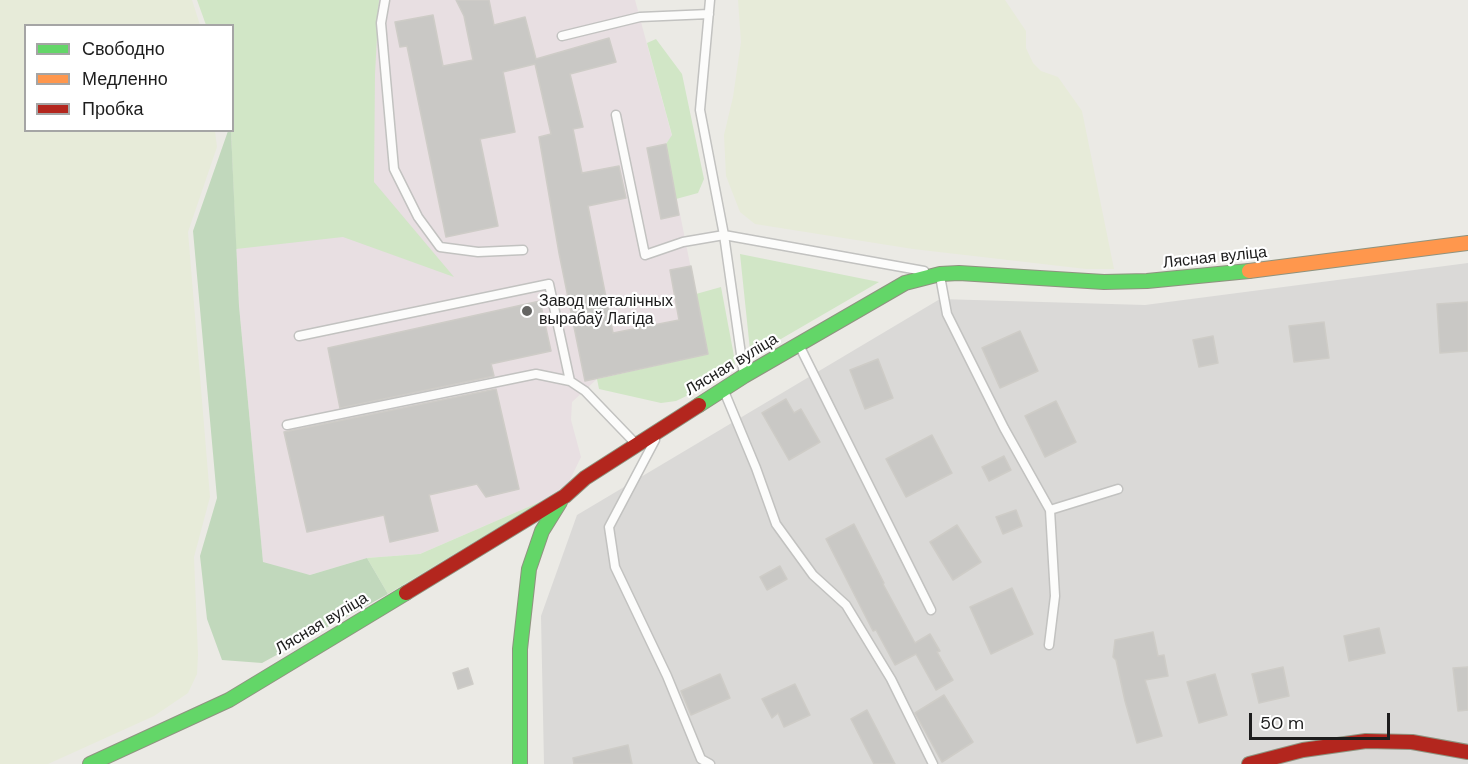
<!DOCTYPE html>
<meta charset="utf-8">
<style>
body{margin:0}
#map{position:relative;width:1468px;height:764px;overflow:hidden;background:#ebeae5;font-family:"DM Sans",sans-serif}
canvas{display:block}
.legend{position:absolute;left:24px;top:24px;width:210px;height:108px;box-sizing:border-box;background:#fff;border:2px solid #a5a5a5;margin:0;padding:8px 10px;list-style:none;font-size:18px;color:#1d1d1d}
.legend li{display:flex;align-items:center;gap:12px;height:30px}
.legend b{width:30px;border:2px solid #a5a5a5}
.scale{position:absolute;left:1249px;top:713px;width:141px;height:27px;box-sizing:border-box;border:3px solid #1d1d1d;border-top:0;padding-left:8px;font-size:18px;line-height:21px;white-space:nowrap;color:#1d1d1d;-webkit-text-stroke:4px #fff;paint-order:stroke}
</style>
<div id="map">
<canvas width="1468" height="764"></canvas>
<ul class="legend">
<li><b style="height:8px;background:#63d668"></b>Свободно</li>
<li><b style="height:8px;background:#ff974d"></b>Медленно</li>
<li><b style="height:8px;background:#b3261e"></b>Пробка</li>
</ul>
<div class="scale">50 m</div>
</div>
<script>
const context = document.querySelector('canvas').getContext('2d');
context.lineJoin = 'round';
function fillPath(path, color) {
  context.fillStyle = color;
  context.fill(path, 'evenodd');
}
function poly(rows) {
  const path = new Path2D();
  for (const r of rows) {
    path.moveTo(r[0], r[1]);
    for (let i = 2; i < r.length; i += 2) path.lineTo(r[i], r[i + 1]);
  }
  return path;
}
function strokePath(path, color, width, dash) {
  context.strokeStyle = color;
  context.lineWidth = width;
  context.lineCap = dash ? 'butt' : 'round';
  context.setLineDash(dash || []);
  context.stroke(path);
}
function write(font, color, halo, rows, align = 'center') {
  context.font = font + ' "DM Sans",sans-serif';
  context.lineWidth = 4.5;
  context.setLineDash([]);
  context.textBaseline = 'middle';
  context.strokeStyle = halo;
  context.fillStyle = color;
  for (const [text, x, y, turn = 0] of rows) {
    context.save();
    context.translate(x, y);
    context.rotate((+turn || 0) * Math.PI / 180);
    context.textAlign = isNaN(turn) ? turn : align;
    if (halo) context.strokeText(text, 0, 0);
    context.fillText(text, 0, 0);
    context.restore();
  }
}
fillPath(poly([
 [1468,263,1468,764,544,764,541,616,577,515,940,299,1145,305]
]), '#dad9d7');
fillPath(poly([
 [257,0,635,0,672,136,666,144,708,354,597,379,572,402,571,420,581,457,568,484,542,501,420,554,367,558,310,575,263,563,239,306,231,131]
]), '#e8dfe2');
fillPath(poly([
 [0,0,192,0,200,25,26,26,26,130,215,131,217,147,188,232,210,497,194,557,198,655,197,674,188,693,154,716,48,764,0,764],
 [738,0,1005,0,1026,31,1026,48,1033,63,1041,71,1058,77,1082,111,1114,269,1086,269,913,249,755,224,740,212,726,176,724,135,733,97,741,42]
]), '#e7ebd9');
fillPath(poly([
 [197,0,379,0,375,74,374,182,454,277,343,237,236,249,231,131,232,26,206,25],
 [656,39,682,74,704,179,698,193,676,199,666,144,672,135,647,43],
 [740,254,879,282,762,350,750,350],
 [721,287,734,356,735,365,732,370,701,389,676,401,661,403,599,389,597,379,708,354,696,294],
 [542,501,388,594,367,558,420,554]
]), '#d1e6c6');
fillPath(poly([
 [228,131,231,131,239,306,263,562,310,575,367,558,388,594,262,663,222,660,207,619,200,556,217,498,193,231]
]), '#c1d8bc');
const building = poly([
 [456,0,489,0,494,25,525,17,536,59,609,38,616,62,570,74,583,127,573,129,582,173,619,166,626,198,588,206,613,333,679,320,670,270,691,266,708,354,585,381,559,253,539,137,551,134,535,64,503,72,515,132,480,139,498,226,446,237,407,46,400,47,395,22,433,15,443,66,473,60,464,16,456,0],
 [666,144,679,215,661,219,647,148,666,144],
 [540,301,551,351,491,364,494,376,340,408,328,348,540,301],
 [1468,302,1468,351,1440,353,1437,304,1468,302],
 [1324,322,1329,358,1294,362,1289,326,1324,322],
 [1020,331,1038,371,1000,388,982,348,1020,331],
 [1213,336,1218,363,1199,367,1193,340,1213,336],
 [878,359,893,398,865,409,850,370,878,359],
 [496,389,519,489,486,497,477,484,429,495,438,531,390,542,384,515,307,532,284,432,496,389],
 [786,399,794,413,801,409,820,442,789,460,762,413,786,399],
 [1056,401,1076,442,1045,457,1025,416,1056,401],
 [932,435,952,473,906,497,886,459,932,435],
 [1004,456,1011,470,989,481,982,467,1004,456],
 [1016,510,1022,526,1003,534,996,517,1016,510],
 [854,524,884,583,883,584,915,643,930,634,940,651,937,652,953,680,936,690,916,654,895,665,876,630,873,631,826,539,854,524],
 [957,525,981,562,953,580,930,542,957,525],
 [780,566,787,579,767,590,760,577,780,566],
 [1012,588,1033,634,991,654,970,607,1012,588],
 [1379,628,1385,653,1349,661,1344,636,1379,628],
 [1153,632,1158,656,1164,655,1168,676,1145,680,1162,736,1137,743,1125,701,1116,660,1113,657,1115,640,1153,632],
 [1283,667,1289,696,1259,703,1252,674,1283,667],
 [1468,667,1468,710,1458,711,1453,668,1468,667],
 [468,668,473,684,458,689,453,673,468,668],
 [720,674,730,698,691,715,681,691,720,674],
 [1215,674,1227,715,1199,723,1187,682,1215,674],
 [795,684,810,715,784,727,778,713,772,718,762,699,795,684],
 [944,695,973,742,942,762,915,713,944,695],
 [867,710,895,764,874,764,851,719,867,710],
 [628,745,632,764,574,764,573,758,628,745]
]);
fillPath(building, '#c9c8c5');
strokePath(building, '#ceccc7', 1.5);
const lane = poly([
 [385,0,381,23,394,169,418,217,440,247,478,252,523,250],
 [710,0,700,110,724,235,924,271],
 [562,36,640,17,709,14],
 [616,115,645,255,683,242,724,235,744,375],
 [940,276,947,314,1004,428,1050,510,1118,489],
 [299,336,549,284,570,381],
 [800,347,931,610],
 [724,391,756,468,776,524,813,575,846,605,891,679,933,764],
 [287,425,536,374,570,381,585,391,636,444],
 [655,440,609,527,615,567,667,676,701,759,710,764],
 [1049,645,1055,596,1050,510]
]);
const fast = poly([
 [699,405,744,376,905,283,940,274,959,273,1104,282,1147,281,1249,271],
 [90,764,229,700,406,593],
 [520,764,520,649,529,569,542,531,560,502]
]);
const slow = poly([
 [1249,271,1468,243]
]);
const jam = poly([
 [406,593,565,496,585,478,699,405],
 [1249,764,1303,750,1366,741,1412,742,1468,752]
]);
strokePath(lane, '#c2c2c0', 11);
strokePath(fast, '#8e937f', 16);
strokePath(slow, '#8e937f', 16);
strokePath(jam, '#8e937f', 16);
strokePath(lane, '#fcfcfb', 8);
strokePath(fast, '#63d668', 14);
strokePath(slow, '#ff974d', 14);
strokePath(jam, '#b3261e', 14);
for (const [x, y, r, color] of [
 [527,311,6,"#656563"]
]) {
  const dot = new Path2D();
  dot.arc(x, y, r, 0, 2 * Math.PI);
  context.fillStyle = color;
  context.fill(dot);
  strokePath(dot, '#fff', 2);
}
write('16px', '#1d1d1d', '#fff', [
 ["Лясная вуліца",1215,258,-6],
 ["Лясная вуліца",732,365,-31],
 ["Лясная вуліца",322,624,-31]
]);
write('16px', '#1d1d1d', '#fff', [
 ["Завод металічных",539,302],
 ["вырабаў Лагіда",539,320]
], 'left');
</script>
